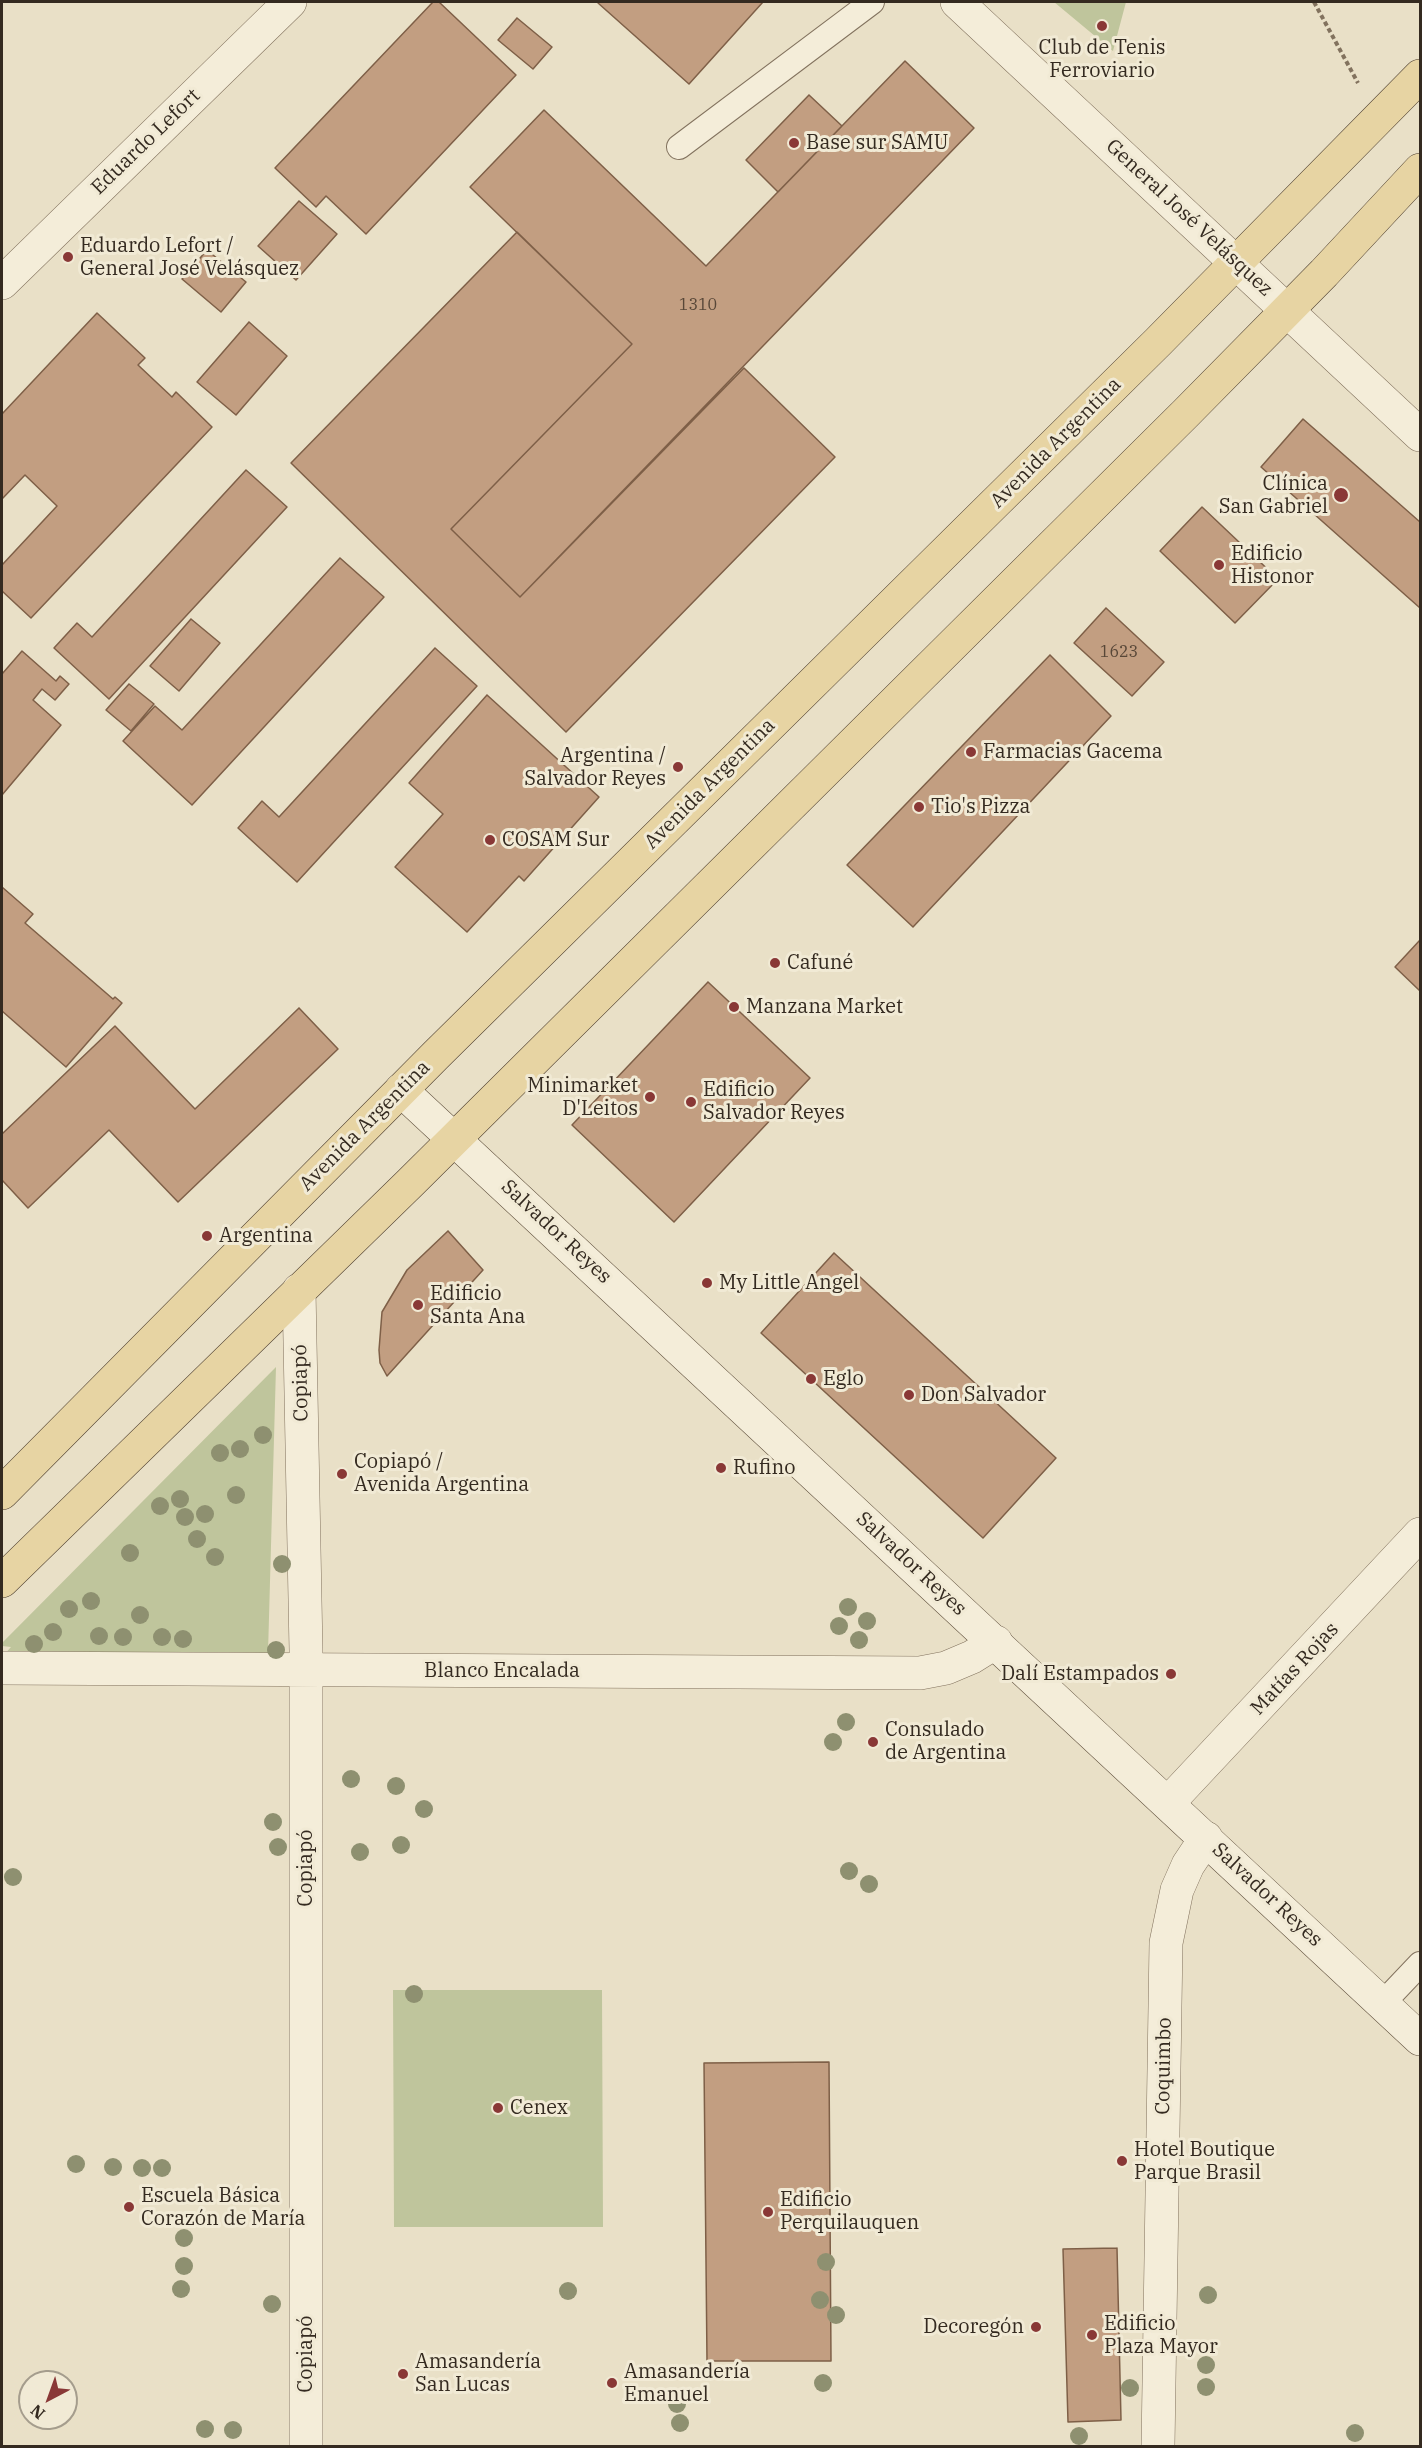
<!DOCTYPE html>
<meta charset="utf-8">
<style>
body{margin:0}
#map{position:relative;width:1422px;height:2448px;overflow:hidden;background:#e9e0c7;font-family:"IBM Plex Serif",serif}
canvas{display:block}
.frame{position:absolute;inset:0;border:3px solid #342a20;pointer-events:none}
.north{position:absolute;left:18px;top:2370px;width:60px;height:60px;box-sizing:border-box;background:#f1ead5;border:2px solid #a59d8d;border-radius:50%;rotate:221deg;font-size:16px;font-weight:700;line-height:24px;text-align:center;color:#342a20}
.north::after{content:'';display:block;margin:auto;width:21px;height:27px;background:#893836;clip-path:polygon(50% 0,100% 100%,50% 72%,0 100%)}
</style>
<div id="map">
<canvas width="1422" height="2448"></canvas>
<div class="frame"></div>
<div class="north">N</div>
</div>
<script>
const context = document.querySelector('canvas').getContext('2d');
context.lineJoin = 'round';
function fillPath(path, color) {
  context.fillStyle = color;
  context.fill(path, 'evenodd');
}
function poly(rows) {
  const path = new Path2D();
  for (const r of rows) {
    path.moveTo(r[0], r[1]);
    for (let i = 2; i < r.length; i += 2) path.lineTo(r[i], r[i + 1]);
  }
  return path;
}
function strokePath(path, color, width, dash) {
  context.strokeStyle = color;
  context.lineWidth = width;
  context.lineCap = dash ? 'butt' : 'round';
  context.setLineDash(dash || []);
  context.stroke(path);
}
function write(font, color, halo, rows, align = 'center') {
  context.font = font + ' "IBM Plex Serif",serif';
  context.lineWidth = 6;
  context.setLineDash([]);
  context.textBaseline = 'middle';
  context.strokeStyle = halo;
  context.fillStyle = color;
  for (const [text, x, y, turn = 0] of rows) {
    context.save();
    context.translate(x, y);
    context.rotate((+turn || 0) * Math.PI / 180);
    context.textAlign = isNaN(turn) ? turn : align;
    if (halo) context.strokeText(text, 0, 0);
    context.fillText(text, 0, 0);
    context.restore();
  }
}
fillPath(poly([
 [1054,2,1126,2,1113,51],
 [276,1367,268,1653,224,1652,2,1657,11,1647,2,1646,2,1643],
 [393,1990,602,1990,603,2227,394,2227]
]), '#bfc59c');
const building = poly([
 [433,2,439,2,516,75,366,234,326,196,316,207,275,168,433,2],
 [599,2,763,2,689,84,598,3,599,2],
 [517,18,552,47,533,69,498,40,517,18],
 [905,61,974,128,520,597,451,529,632,344,470,187,544,110,706,266,905,61],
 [809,95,842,126,778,192,746,160,809,95],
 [299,201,337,234,296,280,258,246,299,201],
 [517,232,632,344,451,529,520,597,744,368,835,457,566,732,291,463,517,232],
 [207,250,246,282,221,312,182,279,207,250],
 [97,313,145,358,138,365,172,397,176,392,212,427,31,618,2,591,2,565,57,506,25,475,2,499,2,414,97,313],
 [249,322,287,356,236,415,197,382,249,322],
 [1303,419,1420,522,1420,608,1261,467,1303,419],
 [246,470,287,507,109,699,54,648,77,623,92,637,246,470],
 [1202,507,1278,579,1235,623,1160,551,1202,507],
 [340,558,384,597,192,805,123,741,155,706,182,730,340,558],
 [1106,608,1164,662,1132,696,1074,643,1106,608],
 [191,619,220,643,179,691,150,666,191,619],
 [435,648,477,686,297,882,238,828,262,801,279,817,435,648],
 [22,651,56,681,60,676,69,684,55,700,42,689,33,700,61,725,2,795,2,674,22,651],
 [1050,655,1111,716,913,927,847,865,1050,655],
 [129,684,154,704,131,731,106,710,129,684],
 [487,695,599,797,524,881,519,876,467,932,395,867,443,814,409,783,487,695],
 [2,887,33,914,25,923,113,999,115,997,122,1003,66,1067,2,1011,2,887],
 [1420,940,1420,991,1395,967,1420,940],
 [708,982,810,1078,674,1222,572,1125,708,982],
 [299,1008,338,1049,178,1202,109,1130,28,1208,2,1180,2,1134,115,1026,195,1109,299,1008],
 [448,1231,483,1270,387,1376,380,1363,379,1350,382,1312,407,1270,448,1231],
 [834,1253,1056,1458,983,1538,761,1333,834,1253],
 [829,2062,831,2361,707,2361,704,2063,829,2062],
 [1117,2248,1121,2420,1068,2422,1063,2249,1117,2248]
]);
fillPath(building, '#c29e81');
strokePath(building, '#7e5f47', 1.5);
const lane = poly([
 [679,147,872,2],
 [1383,2003,1420,1964]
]);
const street = poly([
 [957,2,1420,435],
 [2,283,290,2],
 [299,1290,306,1651,306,2446],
 [2,1668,920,1673,946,1668,972,1657,996,1642],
 [1168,1803,1420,1534],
 [1158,2446,1166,1943,1177,1890,1188,1865,1206,1838]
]);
const secondary = poly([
 [401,1090,1420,2039]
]);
const primary = poly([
 [2,1493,436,1055,1158,342,1420,76],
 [2,1581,410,1183,1186,413,1324,273,1420,170]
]);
strokePath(lane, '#82725e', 26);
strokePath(street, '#82725e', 34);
strokePath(secondary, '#645441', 34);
strokePath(primary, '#504132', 34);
strokePath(poly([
 [1314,2,1358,83]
]), '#82725e', 4, [4.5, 3]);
strokePath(lane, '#f4edd9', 24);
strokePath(street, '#f4edd9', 33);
strokePath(secondary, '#f4edd9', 33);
strokePath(primary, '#e7d4a3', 33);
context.fillStyle = '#8e9070';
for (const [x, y] of [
 [263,1435],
 [240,1449],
 [220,1453],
 [236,1495],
 [180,1499],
 [160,1506],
 [205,1514],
 [185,1517],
 [197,1539],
 [130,1553],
 [215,1557],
 [282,1564],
 [91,1601],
 [848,1607],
 [69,1609],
 [140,1615],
 [867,1621],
 [839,1626],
 [53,1632],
 [99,1636],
 [123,1637],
 [162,1637],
 [183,1639],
 [859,1640],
 [34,1644],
 [276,1650],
 [846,1722],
 [833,1742],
 [351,1779],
 [396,1786],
 [424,1809],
 [273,1822],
 [401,1845],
 [278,1847],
 [360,1852],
 [849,1871],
 [13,1877],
 [869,1884],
 [414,1994],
 [76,2164],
 [113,2167],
 [142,2168],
 [162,2168],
 [184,2238],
 [826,2262],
 [184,2266],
 [181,2289],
 [568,2291],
 [1208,2295],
 [820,2300],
 [272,2304],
 [836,2315],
 [1206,2365],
 [823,2383],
 [1206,2387],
 [1130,2388],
 [677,2404],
 [680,2423],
 [205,2429],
 [233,2430],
 [1355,2433],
 [1079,2436]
]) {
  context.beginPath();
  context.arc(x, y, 9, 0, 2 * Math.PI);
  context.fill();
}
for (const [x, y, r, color] of [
 [1102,26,6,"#893836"],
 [794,143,6,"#893836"],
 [68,257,6,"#893836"],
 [1341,495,8,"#893836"],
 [1219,565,6,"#893836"],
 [971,752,6,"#893836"],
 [678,767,6,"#893836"],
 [919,807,6,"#893836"],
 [490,840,6,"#893836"],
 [775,963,6,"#893836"],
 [734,1007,6,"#893836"],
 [650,1097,6,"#893836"],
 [691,1102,6,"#893836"],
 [207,1236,6,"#893836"],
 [707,1283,6,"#893836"],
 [418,1305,6,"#893836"],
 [811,1379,6,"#893836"],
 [909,1395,6,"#893836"],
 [721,1468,6,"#893836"],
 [342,1474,6,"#893836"],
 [1171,1674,6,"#893836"],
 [873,1742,6,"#893836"],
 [498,2108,6,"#893836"],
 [1122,2161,6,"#893836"],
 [129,2207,6,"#893836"],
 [768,2212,6,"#893836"],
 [1036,2327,6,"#893836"],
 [1092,2335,6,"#893836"],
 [403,2374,6,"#893836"],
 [612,2383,6,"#893836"]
]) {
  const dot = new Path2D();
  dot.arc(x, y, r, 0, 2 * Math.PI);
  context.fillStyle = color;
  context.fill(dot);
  strokePath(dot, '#f1ead5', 2);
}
write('16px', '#584738', null, [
 ["1310",698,305],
 ["1623",1119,652]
]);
write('20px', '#342a20', '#f1ead5', [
 ["Club de Tenis",1102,48,"center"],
 ["Ferroviario",1102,71,"center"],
 ["Base sur SAMU",806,143],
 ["Eduardo Lefort /",80,246],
 ["General José Velásquez",80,269],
 ["Clínica",1328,484,"right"],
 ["San Gabriel",1328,507,"right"],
 ["Edificio",1231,554],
 ["Histonor",1231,577],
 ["Farmacias Gacema",983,752],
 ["Argentina /",666,756,"right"],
 ["Salvador Reyes",666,779,"right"],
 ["Tio's Pizza",931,807],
 ["COSAM Sur",502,840],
 ["Cafuné",787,963],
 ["Manzana Market",746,1007],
 ["Minimarket",638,1086,"right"],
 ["D'Leitos",638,1109,"right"],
 ["Edificio",703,1090],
 ["Salvador Reyes",703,1113],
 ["Argentina",219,1236],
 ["My Little Angel",719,1283],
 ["Edificio",430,1294],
 ["Santa Ana",430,1317],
 ["Eglo",823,1379],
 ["Don Salvador",921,1395],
 ["Copiapó /",354,1462],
 ["Avenida Argentina",354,1485],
 ["Rufino",733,1468],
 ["Dalí Estampados",1159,1674,"right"],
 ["Consulado",885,1730],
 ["de Argentina",885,1753],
 ["Cenex",510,2108],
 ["Hotel Boutique",1134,2150],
 ["Parque Brasil",1134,2173],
 ["Escuela Básica",141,2196],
 ["Corazón de María",141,2219],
 ["Edificio",780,2200],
 ["Perquilauquen",780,2223],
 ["Edificio",1104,2324],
 ["Plaza Mayor",1104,2347],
 ["Decoregón",1024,2327,"right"],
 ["Amasandería",415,2362],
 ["San Lucas",415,2385],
 ["Amasandería",624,2372],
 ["Emanuel",624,2395]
], 'left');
write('20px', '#342a20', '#f1ead5', [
 ["Eduardo Lefort",146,142,-44],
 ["General José Velásquez",1189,218,43],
 ["Avenida Argentina",1056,443,-45],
 ["Avenida Argentina",710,784,-45],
 ["Avenida Argentina",365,1126,-45],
 ["Salvador Reyes",556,1232,43],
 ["Copiapó",301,1383,-91],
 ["Salvador Reyes",911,1564,43],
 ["Matías Rojas",1295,1669,-47],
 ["Blanco Encalada",502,1671],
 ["Copiapó",306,1868,-90],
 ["Salvador Reyes",1267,1895,43],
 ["Coquimbo",1164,2066,-89],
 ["Copiapó",306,2354,-90]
]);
</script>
